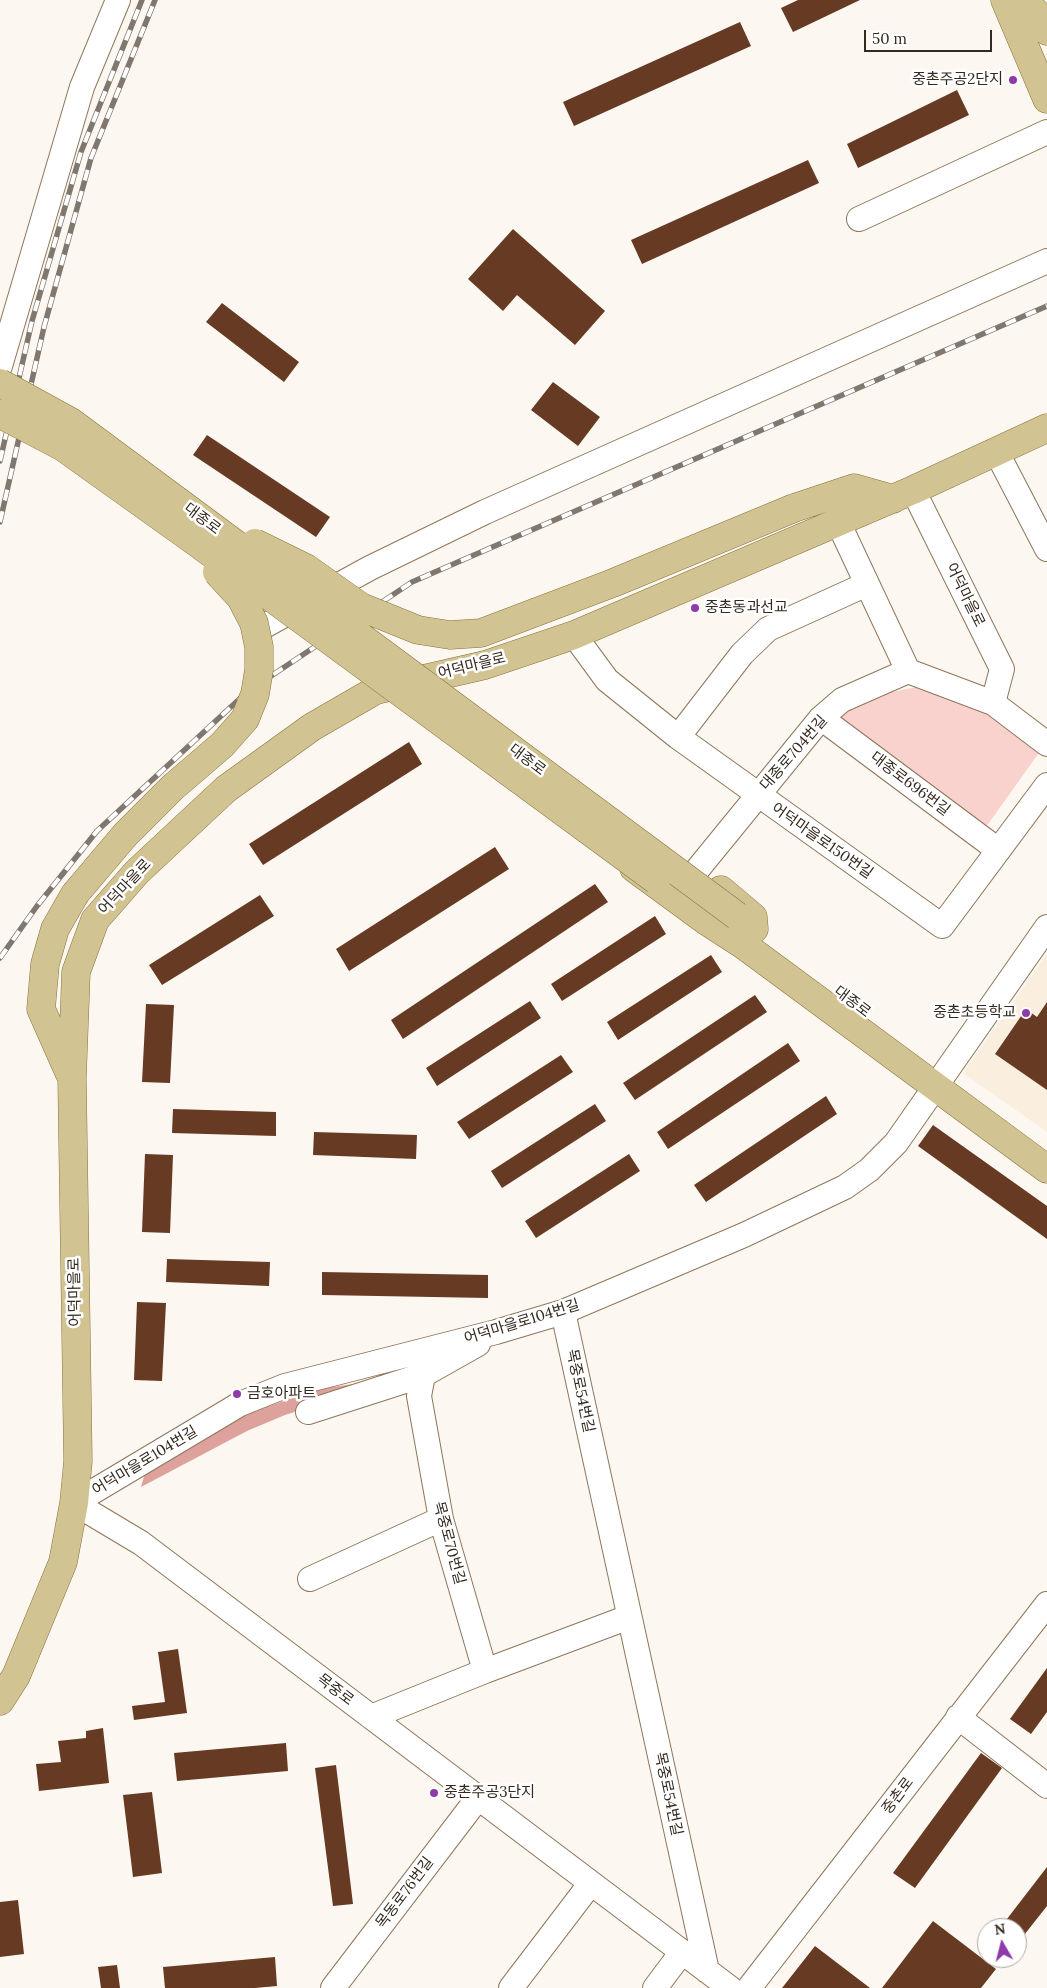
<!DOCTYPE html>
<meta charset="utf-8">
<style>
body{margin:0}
#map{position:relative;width:1047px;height:1988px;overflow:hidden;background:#fdf7f1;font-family:Lora,serif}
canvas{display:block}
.north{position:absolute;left:977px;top:1918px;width:50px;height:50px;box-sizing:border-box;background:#fff;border:1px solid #ada9a5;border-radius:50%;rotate:352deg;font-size:14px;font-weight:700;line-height:20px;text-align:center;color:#33291e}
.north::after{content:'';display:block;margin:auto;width:18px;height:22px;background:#8d3baa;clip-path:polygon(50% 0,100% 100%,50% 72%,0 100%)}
.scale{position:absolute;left:864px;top:30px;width:128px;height:22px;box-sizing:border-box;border:2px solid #33291e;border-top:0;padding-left:6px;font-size:15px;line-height:18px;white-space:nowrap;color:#33291e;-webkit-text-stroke:4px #fff;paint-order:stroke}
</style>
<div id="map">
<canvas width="1047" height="1988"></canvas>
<div class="north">N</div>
<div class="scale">50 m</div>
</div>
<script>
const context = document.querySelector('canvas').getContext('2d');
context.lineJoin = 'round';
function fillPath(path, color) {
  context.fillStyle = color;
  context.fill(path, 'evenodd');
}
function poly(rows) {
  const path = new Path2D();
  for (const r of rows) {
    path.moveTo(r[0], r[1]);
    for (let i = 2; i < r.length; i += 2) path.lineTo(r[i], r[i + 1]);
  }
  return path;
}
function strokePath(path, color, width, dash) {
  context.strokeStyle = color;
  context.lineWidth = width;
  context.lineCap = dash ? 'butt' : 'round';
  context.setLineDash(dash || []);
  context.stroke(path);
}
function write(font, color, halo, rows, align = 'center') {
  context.font = font + ' Lora,"Noto Sans KR",serif';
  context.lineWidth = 5;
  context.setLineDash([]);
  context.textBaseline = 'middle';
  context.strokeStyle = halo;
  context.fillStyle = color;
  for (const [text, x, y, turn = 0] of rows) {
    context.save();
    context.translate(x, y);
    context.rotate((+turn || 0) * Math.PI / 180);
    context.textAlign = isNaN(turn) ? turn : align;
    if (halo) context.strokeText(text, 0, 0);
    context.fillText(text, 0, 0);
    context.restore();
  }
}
fillPath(poly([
 [1047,954,1047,1132,963,1073]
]), '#faeedf');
fillPath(poly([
 [926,685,974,704,1041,750,986,827,831,717,878,695]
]), '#fad2cd');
fillPath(poly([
 [375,1381,344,1396,285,1415,247,1431,141,1487,145,1473,241,1416,318,1389]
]), '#dea29c');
fillPath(poly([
 [798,0,860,0,793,32,781,8],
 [740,22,751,46,574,126,563,102],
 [957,90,969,115,858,168,847,144],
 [808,160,819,183,642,264,631,240],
 [513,229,605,311,575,345,517,295,503,311,468,279],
 [222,303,299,362,284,382,206,322],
 [553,382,600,417,578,446,531,410],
 [207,435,330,517,316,537,193,455],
 [409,742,422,764,263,865,249,844],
 [495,847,509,869,349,971,336,949],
 [595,884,608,902,403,1039,391,1020],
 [260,895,274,916,162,985,149,965],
 [655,916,666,934,562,1001,551,984],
 [711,955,722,972,618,1040,607,1022],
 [755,995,767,1012,635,1100,623,1083],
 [530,1001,541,1018,437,1086,426,1068],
 [1047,1002,1047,1090,995,1054,1026,1009,1037,1017],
 [146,1004,174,1005,170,1083,142,1082],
 [788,1043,800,1061,668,1149,657,1132],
 [561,1055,573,1072,469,1139,457,1122],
 [826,1096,837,1114,706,1202,694,1185],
 [595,1104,606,1121,502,1188,491,1171],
 [173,1109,276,1112,276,1136,172,1133],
 [933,1125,1047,1206,1047,1239,918,1146],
 [314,1132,417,1135,416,1159,313,1155],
 [145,1154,173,1155,170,1233,142,1232],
 [629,1154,640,1171,536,1238,525,1221],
 [167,1259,270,1262,269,1286,166,1282],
 [322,1272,488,1275,488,1298,322,1295],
 [137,1302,166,1303,162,1381,134,1380],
 [178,1649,187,1713,134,1720,132,1706,165,1702,158,1652],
 [1047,1668,1047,1712,1031,1734,1010,1719],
 [103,1728,109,1783,39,1791,36,1764,61,1762,58,1741,86,1738,86,1731],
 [286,1743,288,1771,177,1781,174,1753],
 [981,1753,1002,1768,915,1888,893,1873],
 [336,1765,353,1904,333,1906,315,1768],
 [152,1792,162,1873,133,1877,123,1795],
 [1047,1867,1047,1906,1017,1944,1017,1928,1000,1928],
 [18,1900,24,1954,0,1957,0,1902],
 [933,1921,996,1969,981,1988,882,1988],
 [815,1946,870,1988,782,1988],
 [275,1957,277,1986,255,1988,165,1988,163,1967],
 [117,1965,120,1988,101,1988,98,1967]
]), '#663a23');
const minor = poly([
 [859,219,1047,132],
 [0,366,82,87,118,0],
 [996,451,1047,549],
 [913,490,1002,669,993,703],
 [838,522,908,671],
 [266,625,370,568,485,512,1047,261],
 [574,635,607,680,678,737,942,926,1047,785],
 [821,718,998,850],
 [678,737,742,654,768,629,867,584],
 [697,870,821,718,842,700,908,671,993,703,1047,744],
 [563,1312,707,1971],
 [308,1412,423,1375],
 [310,1579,441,1519],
 [485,1671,629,1617],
 [371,1717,485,1671,441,1519,419,1396,423,1375,478,1344],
 [958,1717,1047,1786],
 [333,1988,478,1798],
 [511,1988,591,1883],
 [655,1988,682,1952],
 [730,1988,141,1543,74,1503,240,1404,285,1386,496,1332,563,1312,744,1235,845,1187,869,1170,896,1143,1047,927],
 [749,1988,1047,1604]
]);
const major = poly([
 [1005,0,1047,99],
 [1024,0,1038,15,1047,31],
 [794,508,854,488,893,499],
 [634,868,705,920,745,946],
 [721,890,753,917,754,929],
 [730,935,1047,1169],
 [69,1072,41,1009,45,964,55,929,75,894],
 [0,1701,16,1676,63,1562,74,1503,78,1461,72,1078,76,972,95,920,137,872,226,789,312,727,376,690,485,665,574,635,913,490,1047,428]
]);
strokePath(minor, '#8e765b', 26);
strokePath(major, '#87743b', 29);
strokePath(minor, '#fff', 24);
strokePath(major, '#d2c492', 28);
const rail = poly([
 [0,461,32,321,81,152,142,0],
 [0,522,44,327,91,158,155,0],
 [0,958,37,906,97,831,247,692,412,582,1047,306]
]);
strokePath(rail, '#80776e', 5.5);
strokePath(rail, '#fff', 4, [11]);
const majorBridge = poly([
 [0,383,71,422,737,916],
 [0,414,63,447,196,542,656,880],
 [255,543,306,568,361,607,418,630,450,635,481,633,613,583,794,508],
 [75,894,125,835,173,787,222,745,245,719,255,694,259,670,259,647,254,623,241,598,217,572]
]);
strokePath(majorBridge, '#87743b', 29, []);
strokePath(majorBridge, '#d2c492', 28);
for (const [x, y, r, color] of [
 [1013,80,5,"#8d3baa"],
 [695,608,5,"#8d3baa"],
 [1026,1013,5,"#8d3baa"],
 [237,1394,5,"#8d3baa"],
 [434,1793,5,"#8d3baa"]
]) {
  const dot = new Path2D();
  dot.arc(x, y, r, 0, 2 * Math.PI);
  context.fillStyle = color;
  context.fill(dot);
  strokePath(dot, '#fff', 2);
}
write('15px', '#33291e', '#fff', [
 ["중촌주공2단지",1003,80,"right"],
 ["중촌동과선교",705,608],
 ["중촌초등학교",1016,1013,"right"],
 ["금호아파트",247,1394],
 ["중촌주공3단지",444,1793]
], 'left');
write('15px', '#33291e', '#fff', [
 ["대종로",202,519,37],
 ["어덕마을로",965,595,64],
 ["어덕마을로",472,666,-14],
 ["대종로704번길",794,753,-49],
 ["대종로",527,760,37],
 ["대종로696번길",910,784,37],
 ["어덕마을로150번길",822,841,35],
 ["어덕마을로",125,887,-47],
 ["대종로",852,1002,37],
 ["어덕마을로",75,1292,-91],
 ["어덕마을로104번길",522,1322,-17],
 ["목중로54번길",580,1391,78],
 ["어덕마을로104번길",145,1461,-31],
 ["목중로70번길",449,1543,75],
 ["목중로",335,1690,37],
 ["목중로54번길",668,1794,78],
 ["중촌로",898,1796,-53],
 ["목동로76번길",405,1893,-53]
]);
</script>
